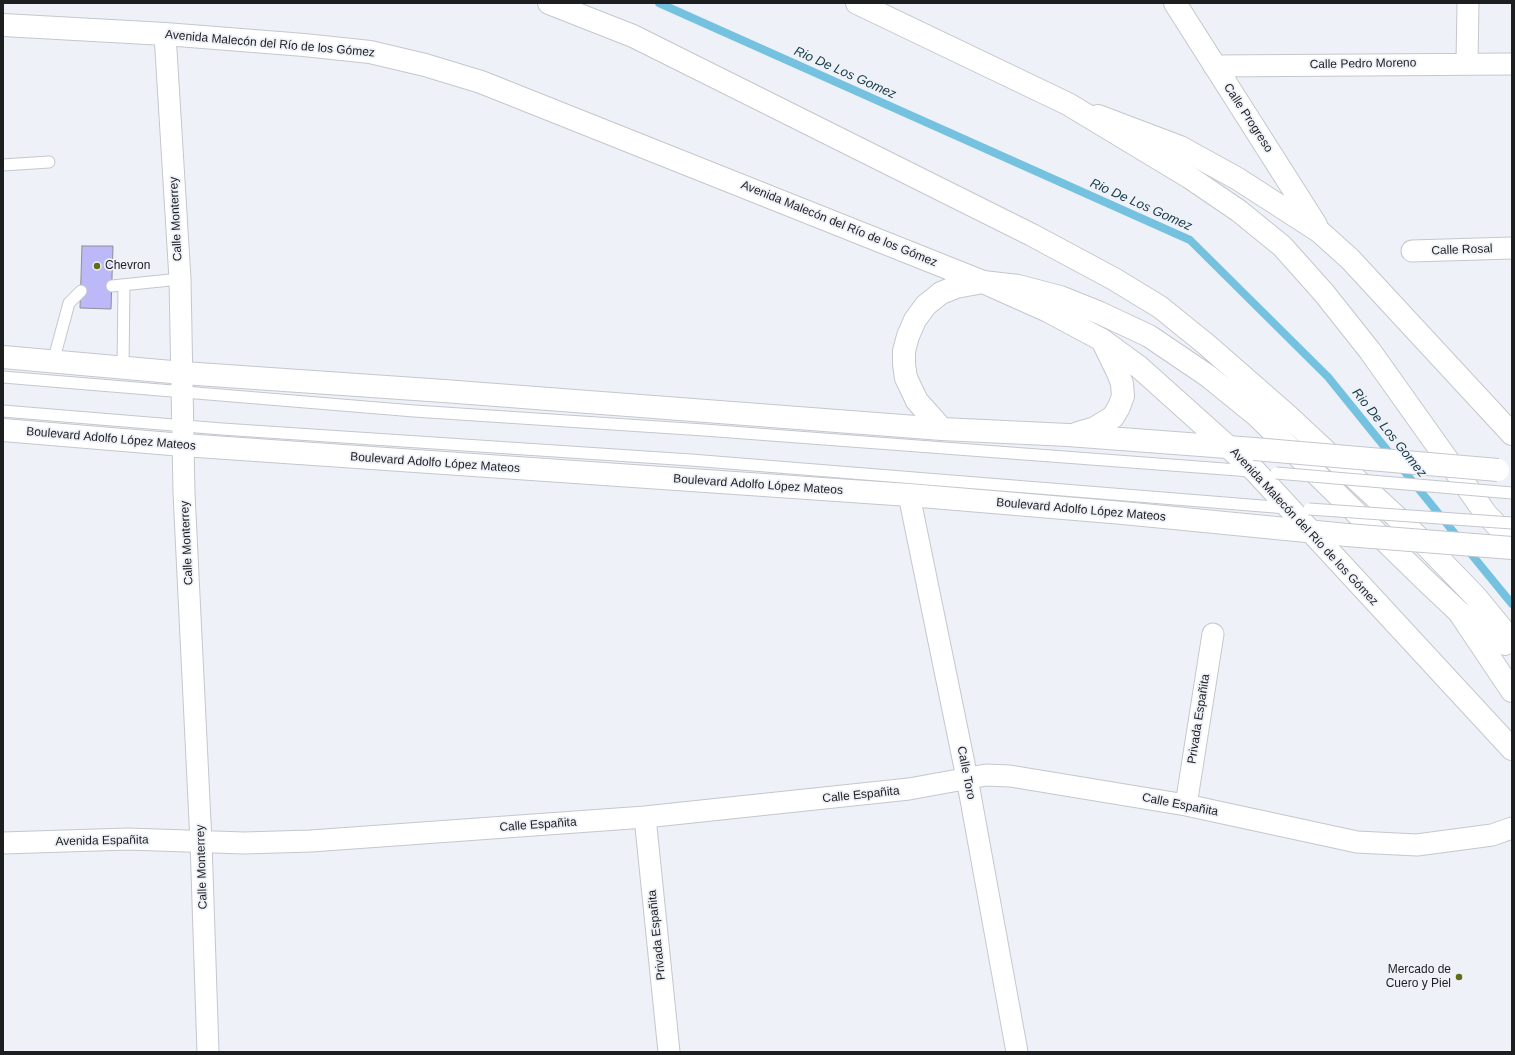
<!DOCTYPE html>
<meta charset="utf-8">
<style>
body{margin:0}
#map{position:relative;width:1515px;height:1055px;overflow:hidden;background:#eef1f7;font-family:Helvetica,sans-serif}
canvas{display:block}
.frame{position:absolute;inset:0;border:4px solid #1d1e20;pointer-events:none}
</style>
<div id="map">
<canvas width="1515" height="1055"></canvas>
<div class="frame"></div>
</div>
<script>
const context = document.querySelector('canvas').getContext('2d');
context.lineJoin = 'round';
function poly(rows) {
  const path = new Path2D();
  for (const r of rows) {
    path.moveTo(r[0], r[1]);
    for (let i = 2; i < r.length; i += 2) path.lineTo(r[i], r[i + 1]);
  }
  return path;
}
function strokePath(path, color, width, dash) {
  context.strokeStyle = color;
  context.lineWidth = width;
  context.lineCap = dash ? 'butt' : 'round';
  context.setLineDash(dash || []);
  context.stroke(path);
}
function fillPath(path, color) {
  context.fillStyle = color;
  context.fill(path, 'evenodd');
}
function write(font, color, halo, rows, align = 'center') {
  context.font = font + ' Helvetica,sans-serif';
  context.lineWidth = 3.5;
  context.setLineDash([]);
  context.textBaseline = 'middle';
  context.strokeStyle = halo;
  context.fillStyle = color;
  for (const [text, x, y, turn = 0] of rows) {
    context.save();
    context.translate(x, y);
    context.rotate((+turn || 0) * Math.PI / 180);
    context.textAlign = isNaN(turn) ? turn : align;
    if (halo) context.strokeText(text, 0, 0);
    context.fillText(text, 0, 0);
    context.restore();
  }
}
strokePath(poly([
 [659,3,1190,240,1328,377,1460,540],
 [1467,549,1512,604]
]), '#74c2e0', 8);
const building = poly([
 [82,246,113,246,111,309,80,308,82,246]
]);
fillPath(building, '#bdb9f8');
strokePath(building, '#8e8e94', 1);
const lane = poly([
 [3,165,49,162],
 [112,286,180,279],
 [53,362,69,303,81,291],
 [123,368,124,285],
 [3,377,414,411,704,430,1251,471],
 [3,411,222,429,691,460,1287,508]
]);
const street = poly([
 [165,34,180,279,184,493,201,842,208,1052],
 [1467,63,1468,3],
 [1214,66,1512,64],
 [1412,251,1512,248],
 [909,495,967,778,1017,1052],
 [1186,805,1213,634],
 [645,817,669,1052],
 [3,843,128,839,244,843,311,841,645,817,909,789,986,775,1010,776,1186,805,1357,842,1417,845,1492,835,1512,828]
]);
const secondary = poly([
 [1175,3,1316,225],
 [3,25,165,34,304,45,370,52,425,65,481,82,983,282,1048,311,1102,340,1139,367,1255,471,1512,749],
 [1098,116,1180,147,1238,179,1320,232,1350,259,1512,434],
 [1459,612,1512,691]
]);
const primary = poly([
 [549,3,633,36,1032,235,1114,279,1160,307,1207,345,1287,415,1416,535,1476,597,1512,641],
 [857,3,1068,104,1189,177,1239,211,1282,246,1324,293,1370,351,1486,514,1512,541],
 [3,357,183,373,444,391,942,429,1068,435,1254,449],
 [942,429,917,401,906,378,904,364,904,351,908,336,915,320,926,305,941,293,956,287,983,282,1018,286,1060,297,1100,313,1149,336,1208,376,1256,415,1425,580,1459,612,1505,644],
 [3,430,183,445,909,495,1123,513,1347,535],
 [1078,433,1095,428,1113,417,1119,407,1123,396,1122,384,1119,375,1102,340]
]);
strokePath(lane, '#c4c7cd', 13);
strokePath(street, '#c4c7cd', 23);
strokePath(secondary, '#c4c7cd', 24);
strokePath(primary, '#c4c7cd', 24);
strokePath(lane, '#fff', 11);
strokePath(street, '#fff', 21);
strokePath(secondary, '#fff', 22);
strokePath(primary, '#fff', 22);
const laneBridge = poly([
 [1276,473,1512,493],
 [1309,509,1512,523]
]);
const primaryBridge = poly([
 [1254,449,1498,470],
 [1347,535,1512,548]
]);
strokePath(laneBridge, '#c4c7cd', 13, []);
strokePath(primaryBridge, '#c4c7cd', 24, []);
strokePath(laneBridge, '#fff', 11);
strokePath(primaryBridge, '#fff', 22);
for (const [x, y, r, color] of [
 [97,266,4,"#616c14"],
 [1459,977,4,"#616c14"]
]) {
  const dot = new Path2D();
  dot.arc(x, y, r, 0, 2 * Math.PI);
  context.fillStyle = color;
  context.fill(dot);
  strokePath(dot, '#eef1f7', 1.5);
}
write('12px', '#1d1e20', '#eef1f7', [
 ["Avenida Malecón del Río de los Gómez",270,44,5],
 ["Calle Pedro Moreno",1363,64,-1],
 ["Calle Progreso",1248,118,57],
 ["Calle Monterrey",176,219,-93],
 ["Avenida Malecón del Río de los Gómez",839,224,22],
 ["Calle Rosal",1462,250,-2],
 ["Boulevard Adolfo López Mateos",111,439,5],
 ["Boulevard Adolfo López Mateos",435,463,4],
 ["Boulevard Adolfo López Mateos",758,485,4],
 ["Boulevard Adolfo López Mateos",1081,510,5],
 ["Avenida Malecón del Río de los Gómez",1304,527,47],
 ["Calle Monterrey",187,543,-93],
 ["Privada Españita",1199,719,-81],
 ["Calle Toro",966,773,79],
 ["Calle Españita",861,795,-6],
 ["Calle Españita",1180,805,11],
 ["Calle Españita",538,825,-4],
 ["Avenida Españita",102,841,-1],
 ["Calle Monterrey",202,867,-92],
 ["Privada Españita",657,935,-96]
]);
write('12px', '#1d1e20', '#eef1f7', [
 ["Chevron",105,266],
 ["Mercado de",1451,970,"right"],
 ["Cuero y Piel",1451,984,"right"]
], 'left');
write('italic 13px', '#163a48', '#eef1f7', [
 ["Rio De Los Gomez",845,73,24],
 ["Rio De Los Gomez",1141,205,24],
 ["Rio De Los Gomez",1389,433,51]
]);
</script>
